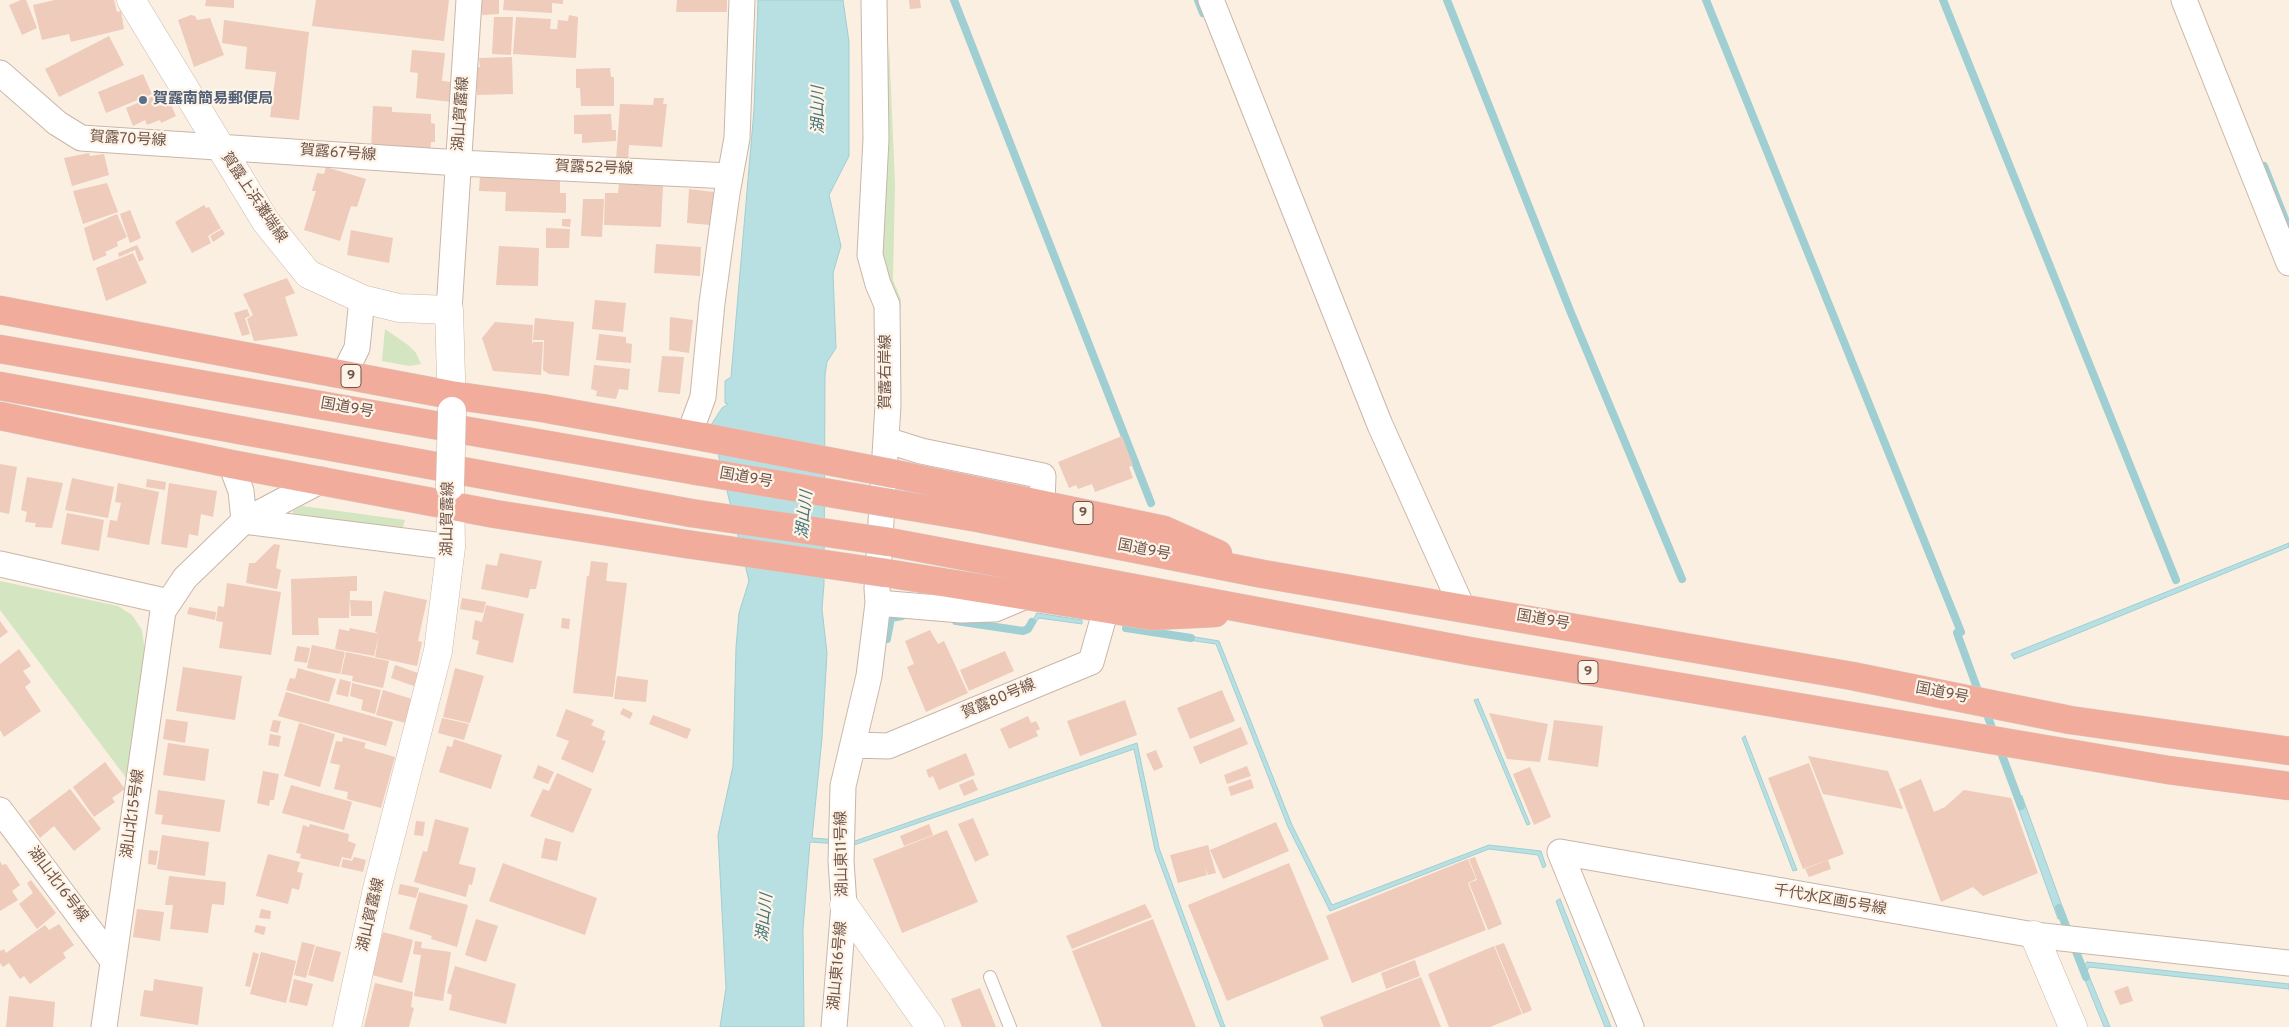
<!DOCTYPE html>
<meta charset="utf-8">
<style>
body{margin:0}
canvas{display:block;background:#faefe1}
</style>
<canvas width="2289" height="1027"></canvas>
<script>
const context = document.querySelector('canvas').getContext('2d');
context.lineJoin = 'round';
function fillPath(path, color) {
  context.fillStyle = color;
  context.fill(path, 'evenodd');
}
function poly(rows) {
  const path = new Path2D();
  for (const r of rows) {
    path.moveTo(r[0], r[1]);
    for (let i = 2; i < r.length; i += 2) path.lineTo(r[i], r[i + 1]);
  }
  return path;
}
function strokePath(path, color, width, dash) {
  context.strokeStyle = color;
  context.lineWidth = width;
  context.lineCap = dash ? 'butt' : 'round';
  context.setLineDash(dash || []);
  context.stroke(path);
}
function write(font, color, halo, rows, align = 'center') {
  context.font = font + ' Overpass,"Noto Sans JP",sans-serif';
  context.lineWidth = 4.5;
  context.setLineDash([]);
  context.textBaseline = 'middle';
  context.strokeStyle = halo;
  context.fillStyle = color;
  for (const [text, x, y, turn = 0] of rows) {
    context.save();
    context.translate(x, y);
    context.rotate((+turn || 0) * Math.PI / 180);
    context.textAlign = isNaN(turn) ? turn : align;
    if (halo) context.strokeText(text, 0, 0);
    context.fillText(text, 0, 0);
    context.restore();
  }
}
fillPath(poly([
 [889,44,895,184,893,280,901,300,899,331,879,252],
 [385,329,408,345,416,353,421,364,409,366,382,361],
 [302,506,405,520,403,527,395,531,294,518,293,511],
 [0,581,118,606,132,615,142,630,145,652,127,779,0,610]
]), '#d3e6c1');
const water = poly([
 [758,0,843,0,849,42,849,156,829,195,841,246,833,273,836,348,827,362,825,375,824,584,822,609,827,653,822,738,812,838,855,841,1137,743,1159,848,1225,1027,1221,1027,1218,1020,1155,850,1134,749,854,845,810,842,803,929,804,1027,720,1027,726,988,718,835,733,766,736,647,739,613,749,581,711,425,722,408,728,404,725,403,725,381,731,377,754,110,758,0],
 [2289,543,2289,547,2059,641,2014,659,2011,654,2289,543],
 [1037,613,1082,620,1082,624,1039,618,1030,630,1026,631,1037,613],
 [1183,635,1219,641,1292,825,1332,905,1489,845,1541,851,1546,866,1543,868,1538,855,1489,849,1330,911,1288,827,1216,644,1182,639,1183,635],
 [1478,699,1530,824,1527,825,1474,700,1478,699],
 [1745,736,1797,870,1793,871,1742,738,1745,736],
 [2022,796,2066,917,2058,919,2015,799,2022,796],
 [1560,899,1611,1027,1605,1027,1593,997,1556,901,1560,899],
 [2087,962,2289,984,2289,989,2089,967,2087,971,2110,1027,2104,1027,2081,970,2087,962]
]);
fillPath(water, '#b8dfe2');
strokePath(water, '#9fcfd3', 1);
strokePath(poly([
 [954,0,1151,503],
 [1198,0,1203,13],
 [1447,0,1571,313,1682,579],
 [1706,0,1961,632,1957,633,1980,696],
 [1943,0,2176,580],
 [2264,166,2289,229],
 [956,621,1023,631,1028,629,1032,622],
 [1126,628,1191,638],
 [887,639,891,618,902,616],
 [1985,709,1995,736],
 [1999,747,2021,806],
 [2059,908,2086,977]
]), '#9fcfd3', 8);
fillPath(poly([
 [21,0,26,0,37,28,22,35,9,5],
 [55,0,114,0,117,12,121,11,124,29,71,42,69,34,42,40,33,5],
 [206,0,234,0,234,8,205,6],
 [316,0,449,0,444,41,312,26],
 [481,0,499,0,499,14,482,15],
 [504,0,563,0,563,4,552,3,552,13,503,10],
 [677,0,727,0,727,12,676,12],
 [909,0,920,0,921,8,910,9],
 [191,15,195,16,197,20,210,18,224,55,194,67,178,20],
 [569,15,578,17,576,58,513,54,516,17,551,19,550,29,557,29,558,20,568,21],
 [494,17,513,17,511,55,492,54],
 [224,20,309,32,299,120,270,117,276,72,245,69,247,47,222,43],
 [109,36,124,65,59,97,45,69],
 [412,50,445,53,442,81,453,82,452,102,416,98,418,73,410,72],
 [512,57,513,94,477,95,476,67,480,67,479,58],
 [610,68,611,77,614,77,614,106,581,106,580,88,576,88,576,69],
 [143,74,152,94,106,113,98,92],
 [165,91,176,116,161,123,160,120,147,125,145,120,133,126,126,108],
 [654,98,664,98,663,104,667,104,662,147,629,145,628,161,616,161,620,104,653,105],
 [373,106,392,107,392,112,431,114,431,123,435,124,435,142,431,142,430,154,371,150],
 [611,114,612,130,616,130,616,141,582,143,582,134,574,134,574,115],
 [89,153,90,156,104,154,109,175,72,186,64,158],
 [326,167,366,179,357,207,351,206,340,241,304,230,316,191,312,191,317,173,324,174],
 [480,176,560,180,560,193,566,193,566,213,505,211,506,192,479,191],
 [107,183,118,212,83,224,73,191],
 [619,184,663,186,661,227,604,225,605,193,618,193],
 [689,189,714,192,711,225,687,223],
 [583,199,604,199,602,237,581,236],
 [204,205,206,208,209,207,221,228,208,236,211,243,192,253,175,222],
 [130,210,141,238,130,243,120,214],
 [117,214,127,237,117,242,118,246,105,252,107,255,93,261,84,228],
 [562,219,571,219,570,227,562,226],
 [546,228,570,229,569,248,546,248],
 [222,229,225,234,213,242,210,236],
 [351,230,393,238,389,263,347,255],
 [656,244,701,247,700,276,654,273],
 [137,245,144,259,139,262,135,250,119,257,118,253],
 [499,246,539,248,538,286,496,285],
 [133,253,147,283,106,301,96,268],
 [287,278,295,293,285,297,298,336,254,341,247,319,253,315,243,294],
 [595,300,626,303,623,332,592,329],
 [247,309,250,316,245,318,250,334,242,336,234,313],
 [670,317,693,320,689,353,669,350],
 [535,318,574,322,569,376,549,374,543,370,544,340,533,340],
 [495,322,533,325,532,344,533,342,543,342,541,375,493,371,482,338],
 [599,334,626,337,626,343,632,344,631,363,596,360],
 [662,356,684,357,680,394,658,392],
 [594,365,630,369,628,390,619,389,616,399,596,396,597,391,591,389],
 [1122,436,1133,465,1129,467,1133,478,1095,492,1092,484,1078,489,1076,485,1069,488,1058,462],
 [0,464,17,467,9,514,0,512],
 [27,477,63,483,52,528,35,527,36,523,25,522,27,512,21,510],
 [72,478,114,487,108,518,65,510],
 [147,479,166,482,165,490,146,487],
 [118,483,159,492,149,545,107,537,110,520,117,521,121,503,115,502],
 [169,483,217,491,213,517,201,514,198,536,189,534,187,548,161,544],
 [67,513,104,520,99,551,61,544],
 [274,544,280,545,276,568,281,570,277,589,246,583,249,563,255,563],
 [500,553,542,561,536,589,530,589,528,598,481,589,486,564,497,566],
 [591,561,608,563,606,581,627,583,613,697,573,693,587,576,589,576],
 [357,576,357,591,350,591,349,618,318,618,319,635,292,635,291,579],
 [227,583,281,592,271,655,219,648,223,622,216,621,218,606,224,607],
 [384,591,427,600,418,641,422,642,417,666,375,657,379,634,375,632],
 [462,598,486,602,483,613,460,609],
 [350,600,372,601,372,616,351,616],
 [486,605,524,614,513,663,476,654,479,641,472,639,475,620,482,622],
 [189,607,216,612,215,620,187,614],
 [562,618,570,619,569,629,561,628],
 [0,621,8,632,0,638],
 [350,628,379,634,374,656,335,649,339,629,349,631],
 [930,630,938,644,944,641,968,693,926,712,907,667,914,664,905,641],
 [312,645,345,652,340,674,307,668],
 [297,646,310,648,307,663,294,661],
 [19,649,31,666,23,671,31,682,25,687,41,711,4,737,0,730,0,664],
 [1005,651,1014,671,969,691,960,670],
 [346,652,389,661,383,688,352,681,353,676,341,674],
 [395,665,418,673,414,686,391,678],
 [183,667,242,676,235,720,176,711],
 [298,668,336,679,329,702,286,690,290,678,295,679],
 [455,668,484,676,470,723,443,717],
 [617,676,648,680,646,702,614,699],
 [340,679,351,682,348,697,336,694],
 [352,683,381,690,375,714,361,710,363,700,350,696],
 [383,690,412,699,406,723,376,715],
 [1222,690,1235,721,1190,739,1177,708],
 [286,692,393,722,386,746,278,716],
 [1125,700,1137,735,1080,756,1067,721],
 [623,708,633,713,630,719,620,714],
 [566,709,594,720,591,725,605,731,602,740,606,741,593,773,561,759,569,741,556,736],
 [1489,713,1548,724,1540,762,1507,759],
 [653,715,691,729,687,739,649,724],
 [1028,716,1031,723,1036,721,1040,729,1036,731,1038,736,1009,749,1000,729],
 [442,718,469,724,464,740,438,733],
 [166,719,188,722,185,743,163,739],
 [273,720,281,721,278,733,270,731],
 [1554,720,1603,726,1598,767,1548,760],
 [299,723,335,734,320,787,284,776],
 [1241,727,1248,744,1200,764,1193,747],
 [270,734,281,736,279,747,268,745],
 [343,737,366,743,364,748,395,757,381,808,347,799,348,792,334,789,340,765,330,763,336,741,342,742],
 [454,739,502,755,491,789,439,772,447,746,452,747],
 [168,743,209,749,205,781,163,775],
 [1156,750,1163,767,1154,771,1146,754],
 [966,753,975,775,939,790,933,776,929,778,926,770],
 [1808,756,1888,771,1903,809,1823,794],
 [105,762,125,789,112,798,115,802,94,817,73,787],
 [1809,763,1844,854,1803,869,1768,778],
 [538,765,554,772,548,784,533,778],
 [1247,766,1251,776,1227,784,1224,775],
 [1530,767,1551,817,1534,825,1513,774],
 [263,771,279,774,274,800,270,800,269,806,257,803],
 [557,773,592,789,573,833,530,816,543,789,549,791],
 [973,779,978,790,964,796,959,785],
 [1251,779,1254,788,1231,796,1228,787],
 [1921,779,1934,812,1945,807,1964,790,2011,798,2038,873,1983,896,1973,887,1941,902,1899,789],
 [291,785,352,802,344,830,282,813],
 [70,789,101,829,74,851,54,826,40,838,28,821],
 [158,790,225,800,220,832,161,824,163,815,155,814],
 [973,818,989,855,975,862,958,824],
 [435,819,469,828,459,864,476,868,472,885,469,884,466,897,414,882,423,851,427,852],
 [416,821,425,822,423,836,414,835],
 [1276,822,1289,851,1223,879,1210,850],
 [310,824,349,834,348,841,356,844,351,859,342,857,339,867,300,858,301,854,296,853,303,825,309,827],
 [929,824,933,835,904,846,900,836],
 [947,830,978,902,902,933,873,859],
 [162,835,209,842,205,876,157,869],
 [545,838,561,842,557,861,541,858],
 [1208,845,1216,873,1208,875,1205,867,1207,875,1178,883,1170,855],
 [149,850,158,851,156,865,148,864],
 [268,854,300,862,297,872,303,873,299,890,292,888,288,904,256,896],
 [354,857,366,860,363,872,341,867,343,859,352,861],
 [1475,857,1502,924,1488,930,1469,883,1477,880,1469,859],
 [1468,859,1476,879,1468,883,1486,930,1352,983,1326,916],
 [1828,860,1831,869,1809,877,1805,869],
 [0,861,2,865,6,864,20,885,12,891,18,900,0,911],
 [503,863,597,898,585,935,489,901],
 [1289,863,1329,959,1227,1001,1188,905],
 [169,876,226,882,224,905,212,904,208,933,170,929,173,905,165,905],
 [31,880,56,913,37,929,19,904,33,893,27,883],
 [400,884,419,888,416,898,398,894],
 [419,892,468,905,457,947,431,939,432,936,409,929],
 [1145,904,1152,917,1072,949,1066,936],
 [137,909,164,912,160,941,133,937],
 [261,909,271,911,270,919,259,918],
 [476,919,498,926,486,962,465,955],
 [1153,919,1196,1027,1102,1027,1072,951],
 [59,924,74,945,63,953,66,958,30,984,24,976,20,979,9,963,3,967,0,963,0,951,4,949,6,953,45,925,49,930],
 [256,925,266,927,264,935,254,932],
 [383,932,413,940,402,983,372,975],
 [415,941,422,942,421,948,451,952,443,1001,414,996,421,955,413,954],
 [302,942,315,945,306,978,294,975],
 [1504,943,1532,1010,1523,1014,1495,946],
 [316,946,341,952,333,982,308,975],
 [1494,946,1522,1014,1490,1027,1449,1027,1428,974],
 [253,952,259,954,250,987,245,986],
 [261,952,296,961,286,1003,250,994],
 [1415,960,1420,976,1386,989,1381,973],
 [455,966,516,984,506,1024,449,1010,452,995,447,993],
 [1421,977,1441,1027,1324,1027,1320,1017],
 [154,979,203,987,198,1025,140,1016,144,990,153,991],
 [294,979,313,984,307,1006,289,1002],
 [375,983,413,992,411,1007,414,1008,409,1027,364,1027],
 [2128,986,2133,1001,2120,1005,2114,991],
 [980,988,996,1027,962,1027,951,999],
 [9,996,55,1002,53,1027,6,1027]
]), '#eecbbb');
const lane = poly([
 [990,977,1010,1027]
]);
const street = poly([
 [1211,0,1380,425,1462,607],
 [2184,0,2289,263],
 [0,73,57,123,81,138,459,163,730,176],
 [449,310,469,0],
 [344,374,357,348,362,299],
 [689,435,703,397,712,303,727,193,737,138,742,0],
 [886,440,921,451,1043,476,1042,504],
 [231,464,241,491,244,521,322,480],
 [0,564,169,602],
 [878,603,961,610,995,609,1026,596],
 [854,745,888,746,1091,662,1106,609],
 [0,810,113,961],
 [104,1027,163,611,185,578,244,521,451,547],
 [834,1027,844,905,841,861,843,786,869,676,878,603,877,588,888,405,887,305,878,284,870,255,876,139,874,0],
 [1631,1027,1560,852,2034,935,2289,963]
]);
const secondary = poly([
 [131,0,266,222,308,274,362,299,399,308,449,310,452,411],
 [844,905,930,1027],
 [2034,935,2073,1027],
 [347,1027,377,889,438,651,451,547,450,486]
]);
const highway = poly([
 [0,310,451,395,542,408,703,437],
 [0,349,697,471],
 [0,386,691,513],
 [0,416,231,464,495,514,686,544],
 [895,474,1164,530,1218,554],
 [895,504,978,518,1263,574,1852,676,2070,720,2289,751],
 [889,542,1469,651,2168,770,2289,786],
 [886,573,1151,616,1215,613]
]);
strokePath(lane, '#cab6a9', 14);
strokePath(street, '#cab6a9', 27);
strokePath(secondary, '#cfb7a9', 29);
strokePath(highway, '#d7cfcc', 29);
strokePath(lane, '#fff', 12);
strokePath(street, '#fff', 25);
strokePath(secondary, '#fff', 28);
strokePath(highway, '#f1ac9c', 28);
const secondaryBridge = poly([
 [450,486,452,411]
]);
const highwayBridge = poly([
 [703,437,895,474],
 [697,471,895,504],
 [691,513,889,542],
 [686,544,886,573]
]);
strokePath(secondaryBridge, '#cfb7a9', 29, []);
strokePath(highwayBridge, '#d7cfcc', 29, []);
strokePath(secondaryBridge, '#fff', 28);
strokePath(highwayBridge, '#f1ac9c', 28);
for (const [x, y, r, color] of [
 [143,100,5,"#5c6f8a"]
]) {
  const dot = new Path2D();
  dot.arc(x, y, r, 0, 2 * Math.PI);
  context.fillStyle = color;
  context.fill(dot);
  strokePath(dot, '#fef3e7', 2);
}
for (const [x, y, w] of [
 [351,376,20],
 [1083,513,20],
 [1588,672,20]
]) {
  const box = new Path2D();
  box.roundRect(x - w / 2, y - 11.5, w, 23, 4);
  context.fillStyle = '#fef3e7';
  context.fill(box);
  strokePath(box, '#70554a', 1);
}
write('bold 14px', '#70554a', null, [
 ["9",351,376],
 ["9",1083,513],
 ["9",1588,672]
]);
write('bold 15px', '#4e5e75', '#fef3e7', [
 ["賀露南簡易郵便局",153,100]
], 'left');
write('15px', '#70554a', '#fef3e7', [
 ["湖山賀露線",462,114,-86],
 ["賀露70号線",128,140,3],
 ["賀露67号線",338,154,4],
 ["賀露52号線",594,169,2],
 ["賀露上浜灘端線",253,198,56],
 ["賀露右岸線",887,372,-90],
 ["国道9号",347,409,10],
 ["国道9号",746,479,10],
 ["湖山賀露線",449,519,-89],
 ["国道9号",1144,551,11],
 ["国道9号",1543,621,10],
 ["国道9号",1942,694,11],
 ["賀露80号線",999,700,-23],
 ["湖山北15号線",134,814,-82],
 ["湖山東11号線",843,854,-91],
 ["湖山北16号線",57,885,53],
 ["千代水区画5号線",1830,901,10],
 ["湖山賀露線",372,915,-77],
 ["湖山東16号線",839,966,-85]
]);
write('italic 16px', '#43767b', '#fef3e7', [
 ["湖山川",820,110,-90],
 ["湖山川",806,515,-84],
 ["湖山川",766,918,-84]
]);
</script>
